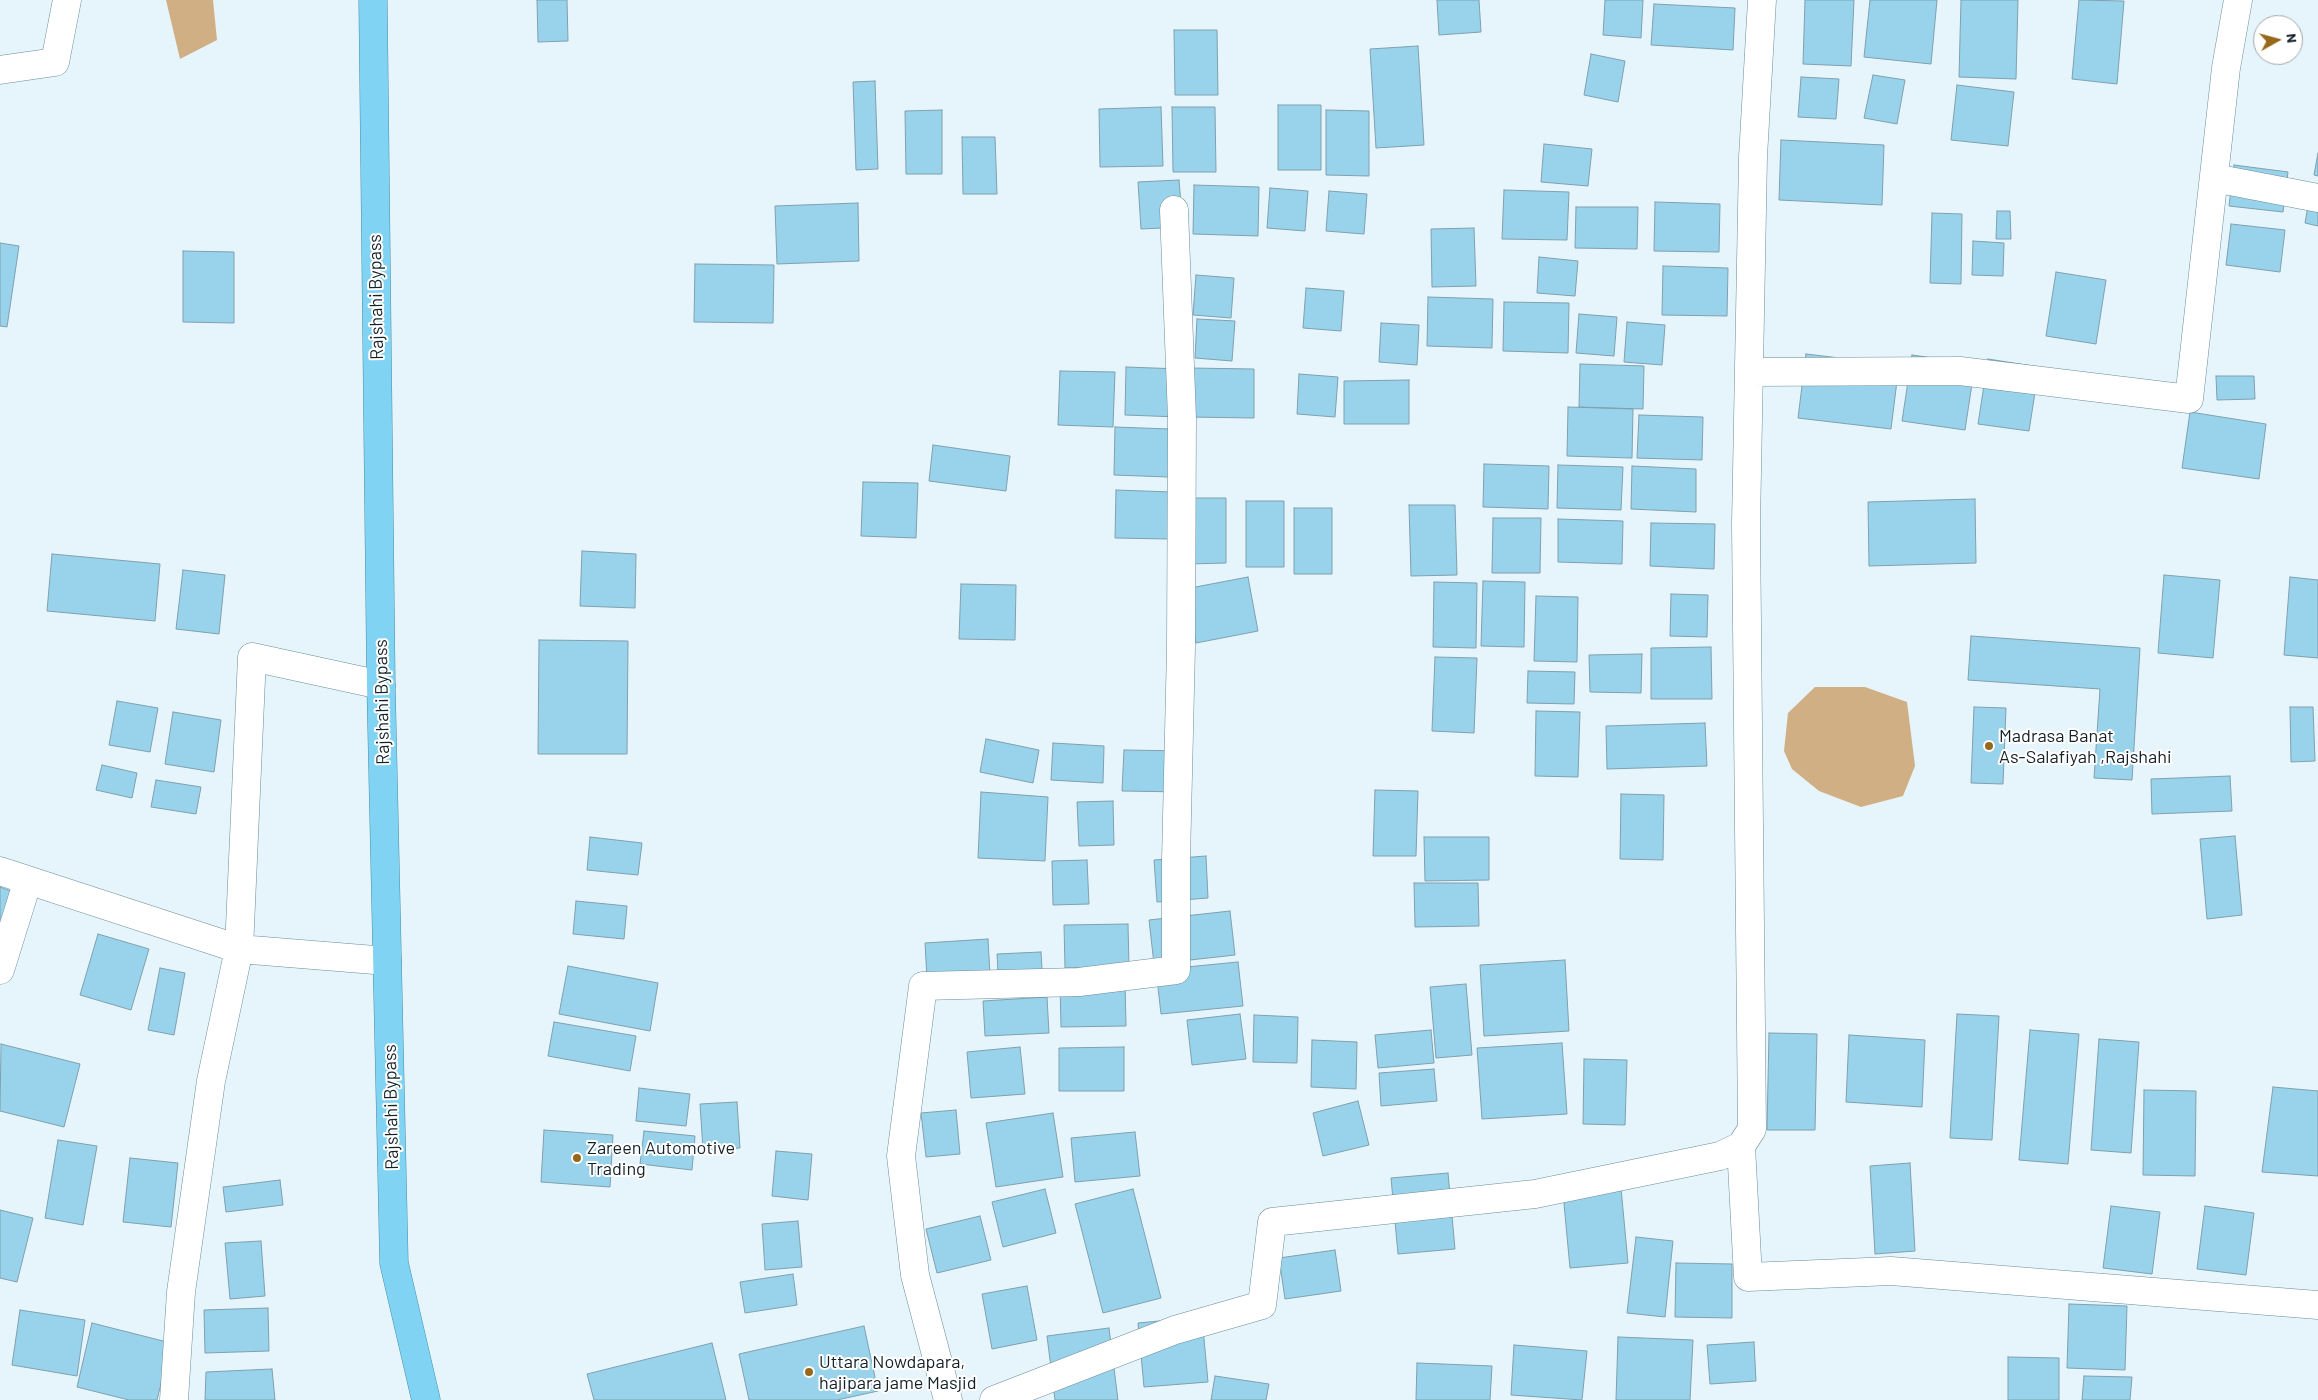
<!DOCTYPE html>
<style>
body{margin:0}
#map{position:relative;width:2318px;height:1400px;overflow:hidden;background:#e6f5fb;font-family:Barlow,sans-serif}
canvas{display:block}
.north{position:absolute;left:2253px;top:15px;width:50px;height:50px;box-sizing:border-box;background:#fff;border:1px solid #a1a6a8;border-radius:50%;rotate:83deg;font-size:14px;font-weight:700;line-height:20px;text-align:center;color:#132026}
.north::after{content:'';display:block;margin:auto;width:18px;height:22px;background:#98681a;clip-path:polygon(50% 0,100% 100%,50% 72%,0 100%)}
</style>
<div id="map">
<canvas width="2318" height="1400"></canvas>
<div class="north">N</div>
</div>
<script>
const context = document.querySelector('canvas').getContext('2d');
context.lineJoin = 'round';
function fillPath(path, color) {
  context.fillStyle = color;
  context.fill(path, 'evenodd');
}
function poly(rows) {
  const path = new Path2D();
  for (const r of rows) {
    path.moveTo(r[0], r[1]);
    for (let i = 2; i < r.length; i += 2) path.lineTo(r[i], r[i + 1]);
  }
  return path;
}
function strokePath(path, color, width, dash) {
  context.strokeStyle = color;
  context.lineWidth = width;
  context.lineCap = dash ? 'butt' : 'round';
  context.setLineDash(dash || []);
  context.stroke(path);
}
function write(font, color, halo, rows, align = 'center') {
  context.font = font + ' Barlow,sans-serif';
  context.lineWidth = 4;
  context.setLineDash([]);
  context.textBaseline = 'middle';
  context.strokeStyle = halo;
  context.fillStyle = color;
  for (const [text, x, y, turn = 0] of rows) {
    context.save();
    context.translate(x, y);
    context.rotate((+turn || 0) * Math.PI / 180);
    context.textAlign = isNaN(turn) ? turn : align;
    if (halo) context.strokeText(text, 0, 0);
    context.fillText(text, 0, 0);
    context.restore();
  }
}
fillPath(poly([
 [166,0,213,0,217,40,180,59],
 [1815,687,1865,687,1907,702,1915,766,1903,796,1861,807,1819,791,1792,769,1784,751,1788,713]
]), '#d0af84');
const building = poly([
 [537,0,567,0,568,41,538,42,537,0],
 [1437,0,1479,0,1481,32,1439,35,1437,0],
 [1605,0,1643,0,1641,38,1603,35,1605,0],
 [1805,0,1854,0,1851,66,1803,64,1805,0],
 [1870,0,1937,0,1931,64,1864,57,1870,0],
 [1961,0,2018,0,2016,79,1959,77,1961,0],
 [2079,0,2124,1,2117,84,2072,79,2079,0],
 [1654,4,1735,8,1733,50,1651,45,1654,4],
 [1174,30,1217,30,1218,95,1175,95,1174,30],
 [1418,46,1424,145,1376,148,1370,49,1418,46],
 [1591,54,1625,61,1618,102,1584,95,1591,54],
 [1873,75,1905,80,1897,124,1864,118,1873,75],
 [1801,77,1839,79,1836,119,1798,117,1801,77],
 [875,81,878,169,856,170,853,82,875,81],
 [1957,85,2014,92,2008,146,1951,140,1957,85],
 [1278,105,1321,105,1321,170,1278,170,1278,105],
 [1161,107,1163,166,1100,167,1099,109,1161,107],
 [1172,107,1215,107,1216,172,1173,172,1172,107],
 [942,110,942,174,906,174,905,111,942,110],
 [1326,110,1369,111,1369,176,1326,175,1326,110],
 [962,137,995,137,997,194,963,194,962,137],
 [1781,140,1884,145,1882,205,1779,200,1781,140],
 [1544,144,1592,149,1588,186,1541,182,1544,144],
 [2318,153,2318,176,2314,175,2318,153],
 [2234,165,2288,172,2283,212,2229,206,2234,165],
 [1179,180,1183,227,1141,229,1138,182,1179,180],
 [1194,185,1259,187,1258,236,1193,234,1194,185],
 [1270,188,1308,191,1305,231,1267,228,1270,188],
 [2311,189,2318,190,2318,226,2305,223,2311,189],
 [1504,190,1569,192,1567,240,1502,239,1504,190],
 [1329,191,1367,194,1364,234,1326,231,1329,191],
 [1655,202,1720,204,1719,252,1654,251,1655,202],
 [858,203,859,261,777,264,775,206,858,203],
 [1576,207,1638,207,1637,249,1575,248,1576,207],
 [1997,211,2010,211,2011,239,1996,239,1997,211],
 [1932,213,1962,214,1961,284,1930,283,1932,213],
 [2231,224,2285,230,2280,272,2226,265,2231,224],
 [1474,228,1476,286,1432,287,1431,229,1474,228],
 [1973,241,2004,243,2003,276,1972,275,1973,241],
 [0,243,19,246,7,327,0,326,0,243],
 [183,251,234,252,234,323,183,322,183,251],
 [1539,257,1578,261,1575,296,1537,293,1539,257],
 [695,264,774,265,773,323,694,322,695,264],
 [1663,266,1728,268,1727,316,1662,315,1663,266],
 [2056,272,2106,280,2096,344,2046,336,2056,272],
 [1196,275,1234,278,1231,318,1193,315,1196,275],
 [1306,288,1344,291,1341,331,1303,328,1306,288],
 [1428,297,1493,299,1492,348,1427,346,1428,297],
 [1504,302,1569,303,1568,353,1503,351,1504,302],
 [1579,314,1617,317,1614,356,1576,353,1579,314],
 [1197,319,1235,321,1232,361,1195,358,1197,319],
 [1627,322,1665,325,1662,365,1624,362,1627,322],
 [1381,323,1419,325,1417,365,1379,362,1381,323],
 [1806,354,1899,365,1891,429,1798,418,1806,354],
 [1912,355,1975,364,1965,430,1902,421,1912,355],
 [1988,359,2039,367,2029,431,1978,424,1988,359],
 [1580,364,1644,366,1643,409,1579,407,1580,364],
 [1126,367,1181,369,1179,417,1125,415,1126,367],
 [1189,368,1254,369,1254,418,1189,417,1189,368],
 [1060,371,1115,372,1113,427,1058,425,1060,371],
 [1299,374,1338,377,1335,417,1297,414,1299,374],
 [2216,376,2254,376,2255,399,2217,400,2216,376],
 [1409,380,1409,424,1344,424,1344,381,1409,380],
 [1568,407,1633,409,1632,458,1567,456,1568,407],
 [2190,412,2266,424,2259,479,2182,468,2190,412],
 [1639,415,1703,417,1702,460,1637,458,1639,415],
 [1115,427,1170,429,1168,477,1114,475,1115,427],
 [933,445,1010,456,1006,491,929,481,933,445],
 [1484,464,1549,466,1548,509,1483,507,1484,464],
 [1558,465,1623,467,1621,510,1557,508,1558,465],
 [1632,466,1696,469,1696,512,1631,509,1632,466],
 [863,482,918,483,916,538,861,536,863,482],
 [1116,490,1171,492,1169,539,1115,538,1116,490],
 [1189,498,1226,498,1226,563,1189,564,1189,498],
 [1975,499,1976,563,1869,566,1868,502,1975,499],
 [1246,501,1284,501,1284,567,1246,567,1246,501],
 [1409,505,1455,505,1457,575,1411,576,1409,505],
 [1294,508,1332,508,1332,574,1294,574,1294,508],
 [1493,518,1541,518,1540,573,1492,573,1493,518],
 [1558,519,1623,521,1622,564,1558,562,1558,519],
 [1651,523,1715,524,1714,569,1650,566,1651,523],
 [582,551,636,554,635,608,580,606,582,551],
 [52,554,160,564,155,621,47,611,52,554],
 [183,570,225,575,219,634,176,629,183,570],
 [2164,575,2220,580,2213,658,2158,653,2164,575],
 [1248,577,1258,631,1196,643,1185,589,1248,577],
 [2290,577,2318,580,2318,658,2284,655,2290,577],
 [1483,581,1525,582,1524,647,1481,646,1483,581],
 [1434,582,1477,583,1476,648,1433,647,1434,582],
 [961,584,1016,585,1015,640,959,639,961,584],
 [1671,594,1708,595,1707,637,1670,636,1671,594],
 [1536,596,1578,597,1577,662,1534,661,1536,596],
 [1971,636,2140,648,2132,780,2094,778,2100,689,1968,680,1971,636],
 [539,640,628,641,627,754,538,754,539,640],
 [1711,647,1712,699,1651,699,1651,648,1711,647],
 [1642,654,1641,693,1590,692,1589,655,1642,654],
 [1435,657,1477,658,1474,733,1432,731,1435,657],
 [1528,671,1575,672,1574,704,1527,703,1528,671],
 [117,701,158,708,150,752,109,745,117,701],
 [1974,707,2006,708,2003,784,1971,783,1974,707],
 [2290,707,2313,707,2315,761,2291,762,2290,707],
 [1536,711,1580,712,1578,777,1535,776,1536,711],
 [173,712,221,720,214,772,165,764,173,712],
 [1705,723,1707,766,1607,769,1606,726,1705,723],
 [986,739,1039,750,1033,783,980,772,986,739],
 [1053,743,1104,746,1103,783,1051,780,1053,743],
 [1124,750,1185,751,1184,792,1122,791,1124,750],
 [102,765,137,773,132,798,96,790,102,765],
 [2230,776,2232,811,2152,814,2151,779,2230,776],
 [156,780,201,787,196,814,151,807,156,780],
 [1375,790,1418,791,1416,856,1373,856,1375,790],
 [981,792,1048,797,1045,861,978,858,981,792],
 [1621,794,1664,795,1663,860,1620,859,1621,794],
 [1113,801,1114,845,1079,846,1077,802,1113,801],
 [2235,836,2242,915,2207,919,2200,839,2235,836],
 [590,837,642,843,638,875,587,870,590,837],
 [1424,837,1489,837,1489,880,1425,881,1424,837],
 [1206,856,1208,898,1157,902,1154,860,1206,856],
 [1087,860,1089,904,1053,905,1052,861,1087,860],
 [1414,883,1478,883,1479,926,1415,927,1414,883],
 [0,887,16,893,0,933,0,887],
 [576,901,627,906,624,939,573,934,576,901],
 [1230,911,1235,955,1154,964,1149,920,1230,911],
 [1128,924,1129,967,1065,968,1064,925,1128,924],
 [98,934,149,949,131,1010,80,995,98,934],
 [988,939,990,975,927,979,925,943,988,939],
 [1041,952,1043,987,999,990,997,954,1041,952],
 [1565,960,1569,1031,1484,1036,1480,965,1565,960],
 [1238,962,1243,1006,1161,1014,1156,970,1238,962],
 [568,966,658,983,650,1031,559,1014,568,966],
 [160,968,185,973,174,1035,148,1030,160,968],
 [1125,983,1126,1026,1061,1027,1060,984,1125,983],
 [1466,984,1472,1055,1436,1058,1430,987,1466,984],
 [1047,997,1049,1033,985,1036,983,1001,1047,997],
 [1240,1014,1246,1059,1192,1065,1187,1020,1240,1014],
 [1957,1014,1999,1016,1992,1140,1950,1138,1957,1014],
 [1254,1015,1298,1017,1297,1063,1253,1062,1254,1015],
 [554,1022,636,1036,630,1071,548,1056,554,1022],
 [1431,1030,1434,1063,1378,1068,1375,1035,1431,1030],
 [2030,1030,2079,1034,2068,1164,2019,1160,2030,1030],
 [1769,1033,1817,1034,1815,1130,1767,1130,1769,1033],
 [1849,1035,1925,1040,1922,1107,1846,1102,1849,1035],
 [2099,1039,2139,1042,2131,1153,2091,1150,2099,1039],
 [1312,1040,1357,1042,1356,1089,1311,1087,1312,1040],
 [1562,1043,1567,1114,1482,1119,1477,1048,1562,1043],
 [1,1044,80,1064,64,1127,0,1111,1,1044],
 [1020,1047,1025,1094,971,1098,967,1052,1020,1047],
 [1124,1047,1124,1091,1059,1091,1059,1048,1124,1047],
 [1584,1059,1627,1060,1625,1125,1583,1124,1584,1059],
 [1434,1069,1437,1101,1381,1106,1379,1073,1434,1069],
 [2273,1087,2318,1091,2318,1176,2262,1172,2273,1087],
 [639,1088,690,1094,686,1126,636,1121,639,1088],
 [2144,1090,2196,1091,2195,1176,2143,1175,2144,1090],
 [1358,1101,1369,1145,1323,1156,1313,1113,1358,1101],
 [737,1102,740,1148,703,1150,700,1104,737,1102],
 [956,1110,960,1154,926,1157,921,1113,956,1110],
 [1053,1113,1063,1177,996,1187,986,1123,1053,1113],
 [544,1130,613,1135,610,1187,541,1182,544,1130],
 [644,1131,695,1136,692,1170,640,1164,644,1131],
 [1135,1132,1140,1176,1075,1182,1071,1138,1135,1132],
 [58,1140,97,1146,83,1225,45,1218,58,1140],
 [776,1151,812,1154,808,1200,772,1196,776,1151],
 [130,1158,178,1163,171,1227,123,1222,130,1158],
 [1910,1163,1915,1251,1875,1254,1870,1166,1910,1163],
 [1448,1173,1455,1249,1398,1254,1391,1178,1448,1173],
 [280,1180,283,1205,226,1212,223,1187,280,1180],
 [1621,1188,1628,1263,1570,1268,1563,1193,1621,1188],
 [1045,1189,1056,1233,1003,1247,992,1202,1045,1189],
 [1133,1189,1161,1298,1103,1313,1075,1204,1133,1189],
 [2111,1206,2160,1212,2152,1274,2103,1268,2111,1206],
 [2205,1206,2254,1213,2246,1275,2197,1269,2205,1206],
 [0,1210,33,1218,17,1282,0,1278,0,1210],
 [980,1216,991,1260,937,1273,926,1229,980,1216],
 [798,1221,802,1267,765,1270,762,1224,798,1221],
 [1636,1237,1673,1241,1665,1317,1627,1313,1636,1237],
 [261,1241,265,1296,230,1299,225,1243,261,1241],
 [1335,1250,1341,1291,1285,1299,1279,1258,1335,1250],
 [1676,1263,1732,1264,1732,1318,1675,1317,1676,1263],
 [793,1274,797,1305,745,1313,740,1282,793,1274],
 [1027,1286,1037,1340,992,1349,982,1294,1027,1286],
 [2069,1304,2127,1306,2125,1370,2067,1368,2069,1304],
 [268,1308,269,1351,205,1353,204,1310,268,1308],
 [20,1310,85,1320,77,1376,12,1365,20,1310],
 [1202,1317,1208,1382,1144,1387,1138,1323,1202,1317],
 [92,1323,171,1343,157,1400,129,1400,77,1387,92,1323],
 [864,1326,878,1391,837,1400,749,1400,739,1354,864,1326],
 [1109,1328,1118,1400,1055,1400,1047,1336,1109,1328],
 [1618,1337,1693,1340,1690,1400,1616,1400,1618,1337],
 [1754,1342,1756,1381,1710,1384,1707,1345,1754,1342],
 [712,1343,726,1400,594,1400,587,1374,712,1343],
 [1514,1345,1587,1351,1582,1400,1511,1395,1514,1345],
 [2008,1357,2059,1358,2059,1400,2008,1400,2008,1357],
 [1417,1363,1492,1366,1490,1400,1416,1400,1417,1363],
 [272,1369,275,1400,205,1400,206,1372,272,1369],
 [1215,1376,1269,1384,1266,1400,1211,1400,1215,1376],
 [2084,1376,2132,1377,2130,1400,2082,1400,2084,1376]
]);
fillPath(building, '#98d3eb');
strokePath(building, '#7ea0af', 1);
const minor = poly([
 [0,70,55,62,67,0],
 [2214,178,2318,198],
 [1749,372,1960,371,2189,399,2226,68,2238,0],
 [0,871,239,949,387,961],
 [0,970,28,880],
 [1741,1146,1748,1277,1891,1271,2318,1305],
 [174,1400,181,1292,211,1081,239,949,252,657,381,685],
 [948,1400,915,1275,901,1156,923,986,1079,982,1176,970,1176,860,1181,647,1182,418,1174,210],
 [994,1400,1175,1330,1262,1305,1272,1222,1535,1194,1720,1156,1741,1146,1752,1129,1746,524,1753,157,1762,0]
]);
const trunk = poly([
 [373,0,381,685,394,1263,426,1400]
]);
strokePath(minor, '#6a8c9a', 29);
strokePath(trunk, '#468da9', 29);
strokePath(minor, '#fff', 28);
strokePath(trunk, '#80d3f2', 28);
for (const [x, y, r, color] of [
 [1989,746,5,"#98681a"],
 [577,1158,5,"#98681a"],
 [809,1372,5,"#98681a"]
]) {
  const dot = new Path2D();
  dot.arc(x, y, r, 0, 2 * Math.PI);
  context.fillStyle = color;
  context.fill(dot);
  strokePath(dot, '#fff', 2);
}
write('18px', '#132026', '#fff', [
 ["Rajshahi Bypass",376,297,-91],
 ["Rajshahi Bypass",382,702,-91],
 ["Rajshahi Bypass",391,1107,-91]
]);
write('18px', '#132026', '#fff', [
 ["Madrasa Banat",1999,736],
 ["As-Salafiyah ,Rajshahi",1999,757],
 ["Zareen Automotive",587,1148],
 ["Trading",587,1169],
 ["Uttara Nowdapara,",819,1362],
 ["hajipara jame Masjid",819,1383]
], 'left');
</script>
